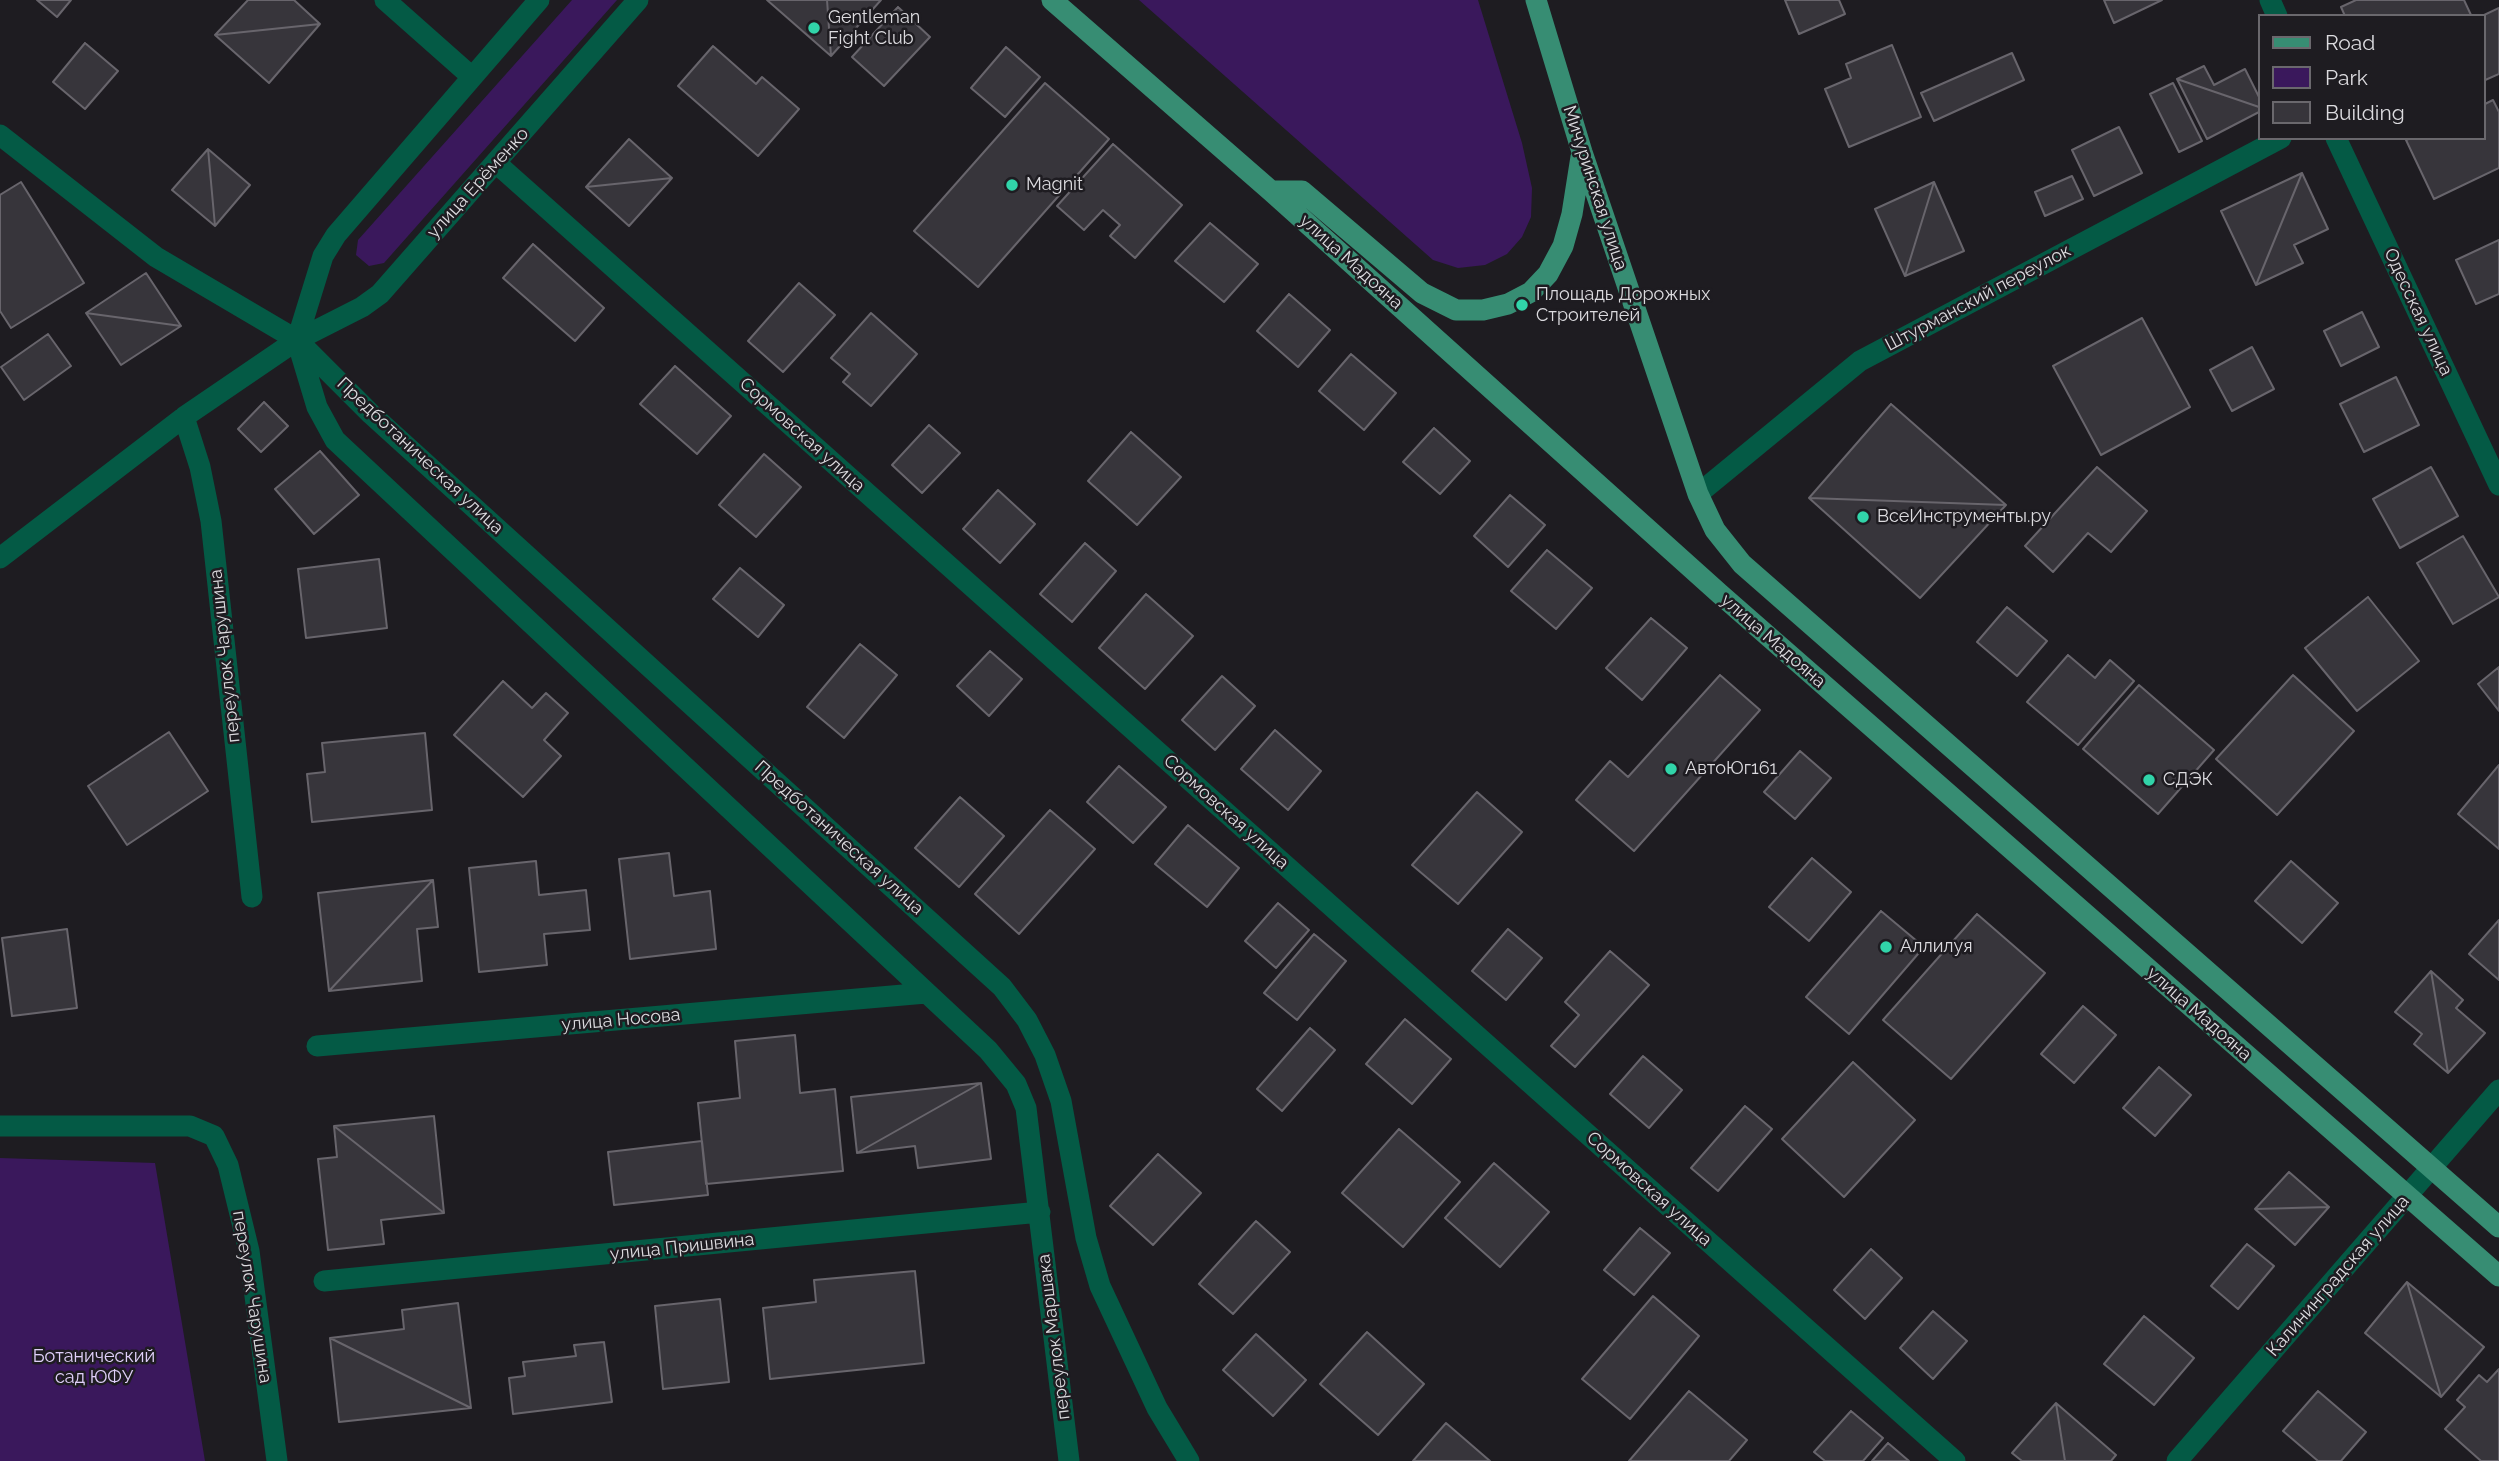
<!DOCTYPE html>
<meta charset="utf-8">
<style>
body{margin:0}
#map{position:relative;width:2499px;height:1461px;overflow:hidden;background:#1e1c21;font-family:Raleway,sans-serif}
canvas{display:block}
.legend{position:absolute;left:2258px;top:14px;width:228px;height:126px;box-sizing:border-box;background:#1e1c21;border:2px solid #6a686d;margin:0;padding:9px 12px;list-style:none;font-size:21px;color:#dcdbdf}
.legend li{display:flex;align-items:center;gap:14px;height:35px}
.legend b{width:35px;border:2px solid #6a686d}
</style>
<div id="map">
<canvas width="2499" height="1461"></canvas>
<ul class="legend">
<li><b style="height:9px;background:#378d73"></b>Road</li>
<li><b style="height:19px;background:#3a185c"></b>Park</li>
<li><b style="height:19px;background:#37353b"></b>Building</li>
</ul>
</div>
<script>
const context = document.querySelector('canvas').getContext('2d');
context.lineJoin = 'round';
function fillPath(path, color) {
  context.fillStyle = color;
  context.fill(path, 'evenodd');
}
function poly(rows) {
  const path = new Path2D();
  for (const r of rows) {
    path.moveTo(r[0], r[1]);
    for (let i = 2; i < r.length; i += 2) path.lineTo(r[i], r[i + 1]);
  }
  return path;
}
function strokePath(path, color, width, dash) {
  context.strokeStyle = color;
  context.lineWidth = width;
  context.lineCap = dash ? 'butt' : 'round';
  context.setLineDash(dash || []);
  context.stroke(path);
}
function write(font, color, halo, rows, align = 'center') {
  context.font = font + ' Raleway,sans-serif';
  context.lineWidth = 5;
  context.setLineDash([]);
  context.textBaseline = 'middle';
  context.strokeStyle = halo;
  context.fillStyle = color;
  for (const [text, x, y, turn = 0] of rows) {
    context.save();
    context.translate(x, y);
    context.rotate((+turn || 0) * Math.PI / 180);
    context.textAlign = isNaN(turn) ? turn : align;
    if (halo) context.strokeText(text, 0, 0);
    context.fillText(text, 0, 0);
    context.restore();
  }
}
fillPath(poly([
 [572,0,617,0,384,263,369,266,356,255,358,240],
 [1139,0,1478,0,1522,143,1532,188,1531,217,1522,237,1507,254,1485,265,1458,268,1433,260],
 [0,1158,155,1163,205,1461,0,1461]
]), '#3a185c');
const building = poly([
 [37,0,71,0,57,17,37,0],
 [248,0,294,0,320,24,215,35,248,0],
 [767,0,827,0,831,56,767,0],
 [827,0,881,0,831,56,827,0],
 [1785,0,1839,0,1845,14,1799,34,1785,0],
 [2104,0,2162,0,2114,23,2104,0],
 [2356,0,2464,0,2471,15,2345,16,2341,7,2356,0],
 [898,7,930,37,884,86,852,57,898,7],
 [2499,8,2499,74,2483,81,2482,16,2499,8],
 [320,24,269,83,215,35,320,24],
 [85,43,118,71,85,109,53,82,85,43],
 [1892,45,1921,117,1849,147,1825,89,1851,78,1846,64,1892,45],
 [713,46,756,84,762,77,799,109,758,156,678,86,713,46],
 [1006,47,1040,77,1005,117,971,88,1006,47],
 [2012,53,2024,80,1934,121,1921,93,2012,53],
 [2204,66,2214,85,2245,69,2259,97,2259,107,2177,79,2204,66],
 [2177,79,2259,107,2259,112,2207,139,2177,79],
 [1045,83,1109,139,978,287,914,231,1045,83],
 [2173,83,2202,141,2179,152,2150,94,2173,83],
 [2493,100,2499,112,2499,168,2434,199,2406,140,2411,138,2483,138,2483,105,2493,100],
 [2119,127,2142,173,2094,196,2072,150,2119,127],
 [629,139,672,178,586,187,629,139],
 [1113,144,1182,205,1135,258,1110,236,1120,225,1103,210,1084,230,1057,206,1113,144],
 [208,149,250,185,215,226,208,149],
 [208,149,215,226,172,190,208,149],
 [2302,173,2328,229,2294,245,2303,263,2256,285,2302,173],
 [2302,173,2256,285,2221,211,2302,173],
 [2072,176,2083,199,2045,216,2035,192,2072,176],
 [672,178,629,226,586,187,672,178],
 [21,182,84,283,11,328,0,311,0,195,21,182],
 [1934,182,1905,276,1875,209,1934,182],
 [1934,182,1964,251,1905,276,1934,182],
 [1210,223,1258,264,1224,302,1175,261,1210,223],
 [2499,240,2499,294,2476,304,2456,260,2499,240],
 [533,244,604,308,575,341,503,278,533,244],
 [146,273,181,326,86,313,146,273],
 [799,283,835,315,783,372,748,341,799,283],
 [1289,294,1330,330,1298,367,1257,331,1289,294],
 [2362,312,2379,347,2341,366,2324,331,2362,312],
 [86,313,181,326,121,365,86,313],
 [871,313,917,354,871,406,843,382,850,374,831,358,871,313],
 [2142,318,2190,407,2101,455,2053,366,2142,318],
 [48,334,71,366,24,400,1,367,48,334],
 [2252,347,2274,389,2232,411,2210,370,2252,347],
 [1351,354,1396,393,1364,430,1319,391,1351,354],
 [675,366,731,416,697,454,640,404,675,366],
 [2396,377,2419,425,2364,452,2340,404,2396,377],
 [264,402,288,426,261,452,238,429,264,402],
 [1891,404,2006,505,1809,498,1891,404],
 [929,425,960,453,922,493,892,465,929,425],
 [1434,428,1470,461,1440,494,1403,462,1434,428],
 [1131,432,1181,477,1137,525,1088,481,1131,432],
 [320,451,359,495,314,534,275,489,320,451],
 [764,454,801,487,756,537,719,505,764,454],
 [2097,467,2147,511,2111,552,2088,533,2053,572,2025,546,2097,467],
 [2431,467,2458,516,2400,548,2373,499,2431,467],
 [998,490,1035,524,1000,563,963,529,998,490],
 [1510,495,1545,525,1508,567,1474,536,1510,495],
 [1809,498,2006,505,1920,598,1809,498],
 [2463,536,2499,597,2453,624,2417,563,2463,536],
 [1085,543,1116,571,1072,622,1040,594,1085,543],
 [1547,550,1592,588,1556,629,1511,591,1547,550],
 [379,559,387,628,306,638,298,569,379,559],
 [740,568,784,605,758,637,713,599,740,568],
 [1146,594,1193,636,1145,689,1099,648,1146,594],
 [2368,597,2419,661,2357,711,2305,648,2368,597],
 [2007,607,2047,641,2017,676,1977,642,2007,607],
 [1651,618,1687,648,1642,700,1606,668,1651,618],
 [860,644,897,675,844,738,807,707,860,644],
 [990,651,1022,679,989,716,957,686,990,651],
 [2068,655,2095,678,2110,660,2134,681,2078,745,2027,702,2068,655],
 [2499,667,2499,711,2478,684,2499,667],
 [1720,675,1760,710,1634,851,1576,800,1610,761,1628,777,1720,675],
 [2293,675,2354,731,2277,815,2216,759,2293,675],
 [1222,676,1255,706,1215,750,1182,720,1222,676],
 [503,681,532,708,546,693,568,713,544,740,561,756,523,797,454,735,503,681],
 [2139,685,2214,750,2158,814,2083,749,2139,685],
 [1275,730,1321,771,1288,810,1241,769,1275,730],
 [169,732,208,791,127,845,88,786,169,732],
 [425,733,432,810,312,822,307,774,325,772,322,743,425,733],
 [1800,751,1831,778,1795,819,1764,792,1800,751],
 [2499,765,2499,849,2458,814,2499,765],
 [1119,766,1166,807,1133,843,1087,802,1119,766],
 [1477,792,1522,832,1458,904,1412,865,1477,792],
 [960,797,1004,836,959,887,915,848,960,797],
 [1050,810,1095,849,1019,934,975,894,1050,810],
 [1188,825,1239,868,1207,907,1155,864,1188,825],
 [669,853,674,896,710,891,716,949,630,959,619,859,669,853],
 [1812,858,1851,892,1809,941,1769,907,1812,858],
 [536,861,539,895,586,890,590,930,544,934,547,965,479,972,469,868,536,861],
 [2291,861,2338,903,2302,943,2255,901,2291,861],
 [433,880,438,927,417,929,422,981,329,991,433,880],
 [433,880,329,991,318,893,433,880],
 [1278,903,1309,930,1276,968,1245,941,1278,903],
 [1881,911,1924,947,1849,1034,1806,997,1881,911],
 [1977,914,2045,973,1951,1079,1883,1020,1977,914],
 [2499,920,2499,980,2469,954,2499,920],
 [67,929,77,1008,12,1016,2,938,67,929],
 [1508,929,1542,958,1506,1000,1472,971,1508,929],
 [1314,934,1346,961,1297,1020,1264,993,1314,934],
 [1610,951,1649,985,1575,1067,1551,1046,1579,1015,1565,1002,1610,951],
 [2431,971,2448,1073,2414,1044,2422,1034,2395,1012,2431,971],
 [2431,971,2463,1000,2456,1008,2485,1033,2448,1073,2431,971],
 [2083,1006,2116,1035,2074,1083,2041,1054,2083,1006],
 [1405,1019,1451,1059,1412,1104,1366,1064,1405,1019],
 [1310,1028,1335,1050,1282,1111,1257,1089,1310,1028],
 [795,1035,800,1093,835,1089,843,1171,706,1184,698,1103,740,1098,735,1041,795,1035],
 [1643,1056,1682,1090,1649,1128,1610,1094,1643,1056],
 [1853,1062,1915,1120,1844,1197,1782,1139,1853,1062],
 [2159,1067,2191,1095,2155,1136,2123,1108,2159,1067],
 [981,1083,991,1159,918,1168,915,1146,857,1153,981,1083],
 [981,1083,857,1153,851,1097,981,1083],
 [1745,1106,1772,1129,1718,1191,1691,1168,1745,1106],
 [434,1116,444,1213,334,1126,434,1116],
 [334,1126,444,1213,381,1220,384,1244,328,1250,318,1159,337,1157,334,1126],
 [1399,1129,1460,1182,1403,1247,1342,1193,1399,1129],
 [702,1141,708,1195,614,1205,608,1152,702,1141],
 [1158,1154,1201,1193,1153,1245,1110,1206,1158,1154],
 [1494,1163,1549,1212,1500,1267,1445,1218,1494,1163],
 [2289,1172,2329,1207,2255,1209,2289,1172],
 [2329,1207,2295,1245,2255,1209,2329,1207],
 [1256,1221,1290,1252,1233,1314,1199,1284,1256,1221],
 [1640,1228,1670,1253,1634,1295,1604,1270,1640,1228],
 [2247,1244,2274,1266,2238,1309,2211,1286,2247,1244],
 [1871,1249,1902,1278,1865,1319,1834,1290,1871,1249],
 [915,1271,924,1363,770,1379,763,1308,816,1302,814,1280,915,1271],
 [2407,1282,2484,1347,2441,1397,2407,1282],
 [2407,1282,2441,1397,2365,1333,2407,1282],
 [1653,1296,1699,1336,1630,1419,1582,1379,1653,1296],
 [720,1299,729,1382,663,1389,655,1306,720,1299],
 [458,1303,471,1408,330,1338,404,1329,402,1310,458,1303],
 [1933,1311,1967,1341,1933,1379,1900,1348,1933,1311],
 [2144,1316,2194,1358,2154,1405,2104,1364,2144,1316],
 [1367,1332,1424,1384,1378,1435,1320,1384,1367,1332],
 [1256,1334,1306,1380,1273,1416,1223,1370,1256,1334],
 [330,1338,471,1408,339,1422,330,1338],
 [604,1342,612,1402,513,1414,509,1378,525,1376,523,1362,576,1356,574,1345,604,1342],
 [2499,1369,2499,1461,2481,1461,2445,1429,2465,1407,2457,1400,2479,1375,2487,1382,2499,1369],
 [1689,1391,1747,1440,1729,1461,1629,1461,1689,1391],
 [2318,1391,2366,1432,2341,1461,2318,1461,2283,1431,2318,1391],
 [2056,1403,2116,1455,2111,1461,2065,1461,2056,1403],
 [2056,1403,2065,1461,2022,1461,2012,1453,2056,1403],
 [1851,1411,1883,1438,1863,1461,1825,1461,1814,1452,1851,1411],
 [1446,1423,1490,1461,1413,1461,1446,1423],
 [1888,1443,1909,1461,1872,1461,1888,1443]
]);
fillPath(building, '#37353b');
strokePath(building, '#68656c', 2);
strokePath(poly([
 [385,0,472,77],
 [2270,0,2277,16],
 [0,135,156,257,297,340,371,414,1002,987,1027,1020,1045,1055,1061,1101,1086,1238,1100,1286,1157,1408,1189,1461],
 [2336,138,2499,485],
 [496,163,1955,1461],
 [297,340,323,256,336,235,539,0],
 [298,344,317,407,335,440,988,1050,1016,1084,1026,1108,1069,1461],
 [184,417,200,467,211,521,252,897],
 [1698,494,1860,361,2281,138],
 [0,558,184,417,297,340,362,307,380,294,638,0],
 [317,1046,926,993],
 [0,1126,190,1126,214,1136,228,1165,249,1251,277,1461],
 [324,1281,1040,1212],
 [2177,1461,2499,1090]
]), '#045a45', 21);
strokePath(poly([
 [1052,0,1271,191,1720,594,2499,1276],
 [1536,0,1582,152,1698,494,1715,530,1742,564,2499,1227],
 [1271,191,1302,191,1422,293,1456,310,1483,310,1508,304,1531,292,1548,274,1563,246,1572,214,1581,157]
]), '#378d73', 21);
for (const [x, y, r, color] of [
 [814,28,7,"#31d4a9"],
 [1012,185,7,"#31d4a9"],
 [1522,305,7,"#31d4a9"],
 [1863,517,7,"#31d4a9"],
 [1671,769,7,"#31d4a9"],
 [2149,780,7,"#31d4a9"],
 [1886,947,7,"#31d4a9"]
]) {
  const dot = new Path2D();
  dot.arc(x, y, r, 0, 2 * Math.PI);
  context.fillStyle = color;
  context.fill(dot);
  strokePath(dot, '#1e1c21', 2.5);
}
write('18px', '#dcdbdf', '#1e1c21', [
 ["Gentleman",828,18],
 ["Fight Club",828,39],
 ["Magnit",1026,185],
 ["Площадь Дорожных",1536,295],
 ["Строителей",1536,316],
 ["ВсеИнструменты.ру",1877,517],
 ["АвтоЮг161",1685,769],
 ["СДЭК",2163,780],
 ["Аллилуя",1900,947]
], 'left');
write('18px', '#dcdbdf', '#1e1c21', [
 ["улица Ерёменко",478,183,-48],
 ["Мичуринская улица",1595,188,72],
 ["улица Мадояна",1351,262,42],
 ["Штурманский переулок",1978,298,-28],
 ["Одесская улица",2418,312,65],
 ["Сормовская улица",802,435,42],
 ["Предботаническая улица",420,456,43],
 ["улица Мадояна",1773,641,41],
 ["переулок Чарушина",225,656,-96],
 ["Сормовская улица",1226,812,42],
 ["Предботаническая улица",839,838,42],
 ["улица Мадояна",2199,1014,41],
 ["улица Носова",621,1020,-5],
 ["Сормовская улица",1649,1189,42],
 ["улица Пришвина",682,1247,-6],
 ["Калининградская улица",2338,1276,-49],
 ["переулок Чарушина",252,1297,81],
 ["переулок Маршака",1054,1337,-97]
]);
write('18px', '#e0d0fa', '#1e1c21', [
 ["Ботанический",94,1357],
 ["сад ЮФУ",94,1378]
]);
</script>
